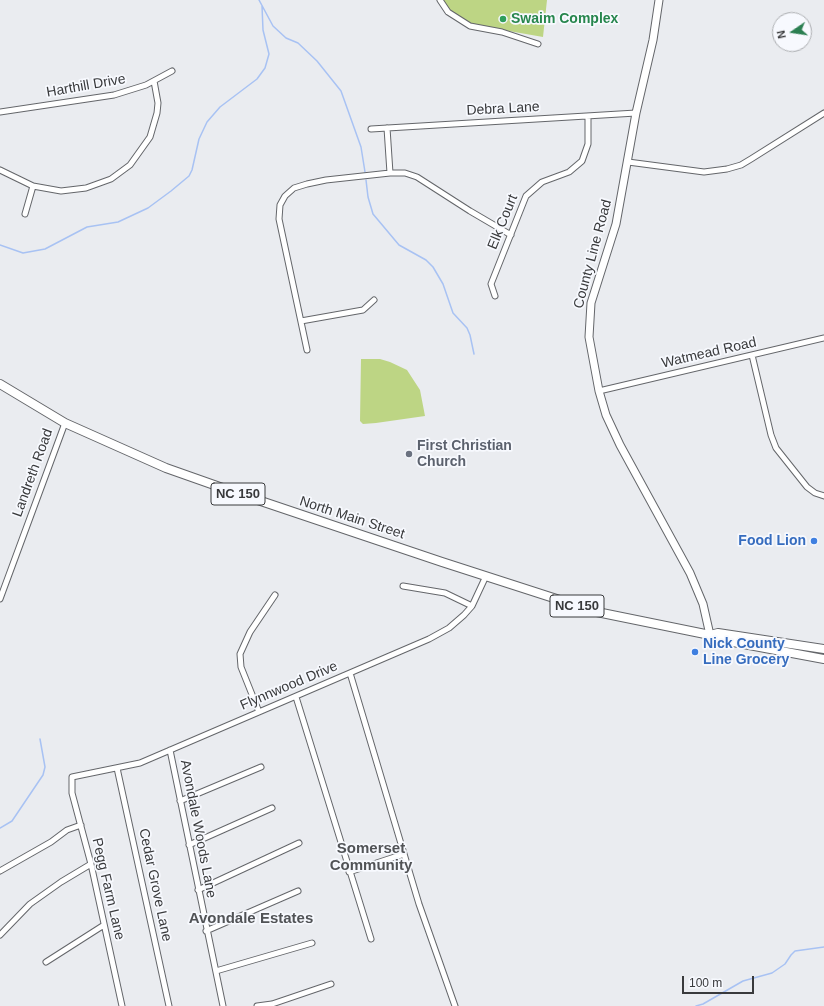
<!DOCTYPE html>
<style>
body{margin:0}
#map{position:relative;width:824px;height:1006px;overflow:hidden;background:#eaecf0;font-family:Arial,sans-serif}
canvas{display:block}
.north{position:absolute;left:772px;top:12px;width:40px;height:40px;box-sizing:border-box;background:#f7f9fe;border:1px solid #abadb0;border-radius:50%;rotate:257deg;font-size:11px;font-weight:700;line-height:16px;text-align:center;color:#393a3c}
.north::after{content:'';display:block;margin:auto;width:14px;height:18px;background:#2b7f51;clip-path:polygon(50% 0,100% 100%,50% 72%,0 100%)}
.scale{position:absolute;left:682px;top:976px;width:72px;height:18px;box-sizing:border-box;border:2px solid #393a3c;border-top:0;padding-left:5px;font-size:12px;line-height:14px;white-space:nowrap;color:#393a3c;-webkit-text-stroke:3px #f7f9fe;paint-order:stroke}
</style>
<div id="map">
<canvas width="824" height="1006"></canvas>
<div class="north">N</div>
<div class="scale">100 m</div>
</div>
<script>
const context = document.querySelector('canvas').getContext('2d');
context.lineJoin = 'round';
function fillPath(path, color) {
  context.fillStyle = color;
  context.fill(path, 'evenodd');
}
function poly(rows) {
  const path = new Path2D();
  for (const r of rows) {
    path.moveTo(r[0], r[1]);
    for (let i = 2; i < r.length; i += 2) path.lineTo(r[i], r[i + 1]);
  }
  return path;
}
function strokePath(path, color, width, dash) {
  context.strokeStyle = color;
  context.lineWidth = width;
  context.lineCap = dash ? 'butt' : 'round';
  context.setLineDash(dash || []);
  context.stroke(path);
}
function write(font, color, halo, rows, align = 'center') {
  context.font = font + ' Arial,sans-serif';
  context.lineWidth = 3.5;
  context.setLineDash([]);
  context.textBaseline = 'middle';
  context.strokeStyle = halo;
  context.fillStyle = color;
  for (const [text, x, y, turn = 0] of rows) {
    context.save();
    context.translate(x, y);
    context.rotate((+turn || 0) * Math.PI / 180);
    context.textAlign = isNaN(turn) ? turn : align;
    if (halo) context.strokeText(text, 0, 0);
    context.fillText(text, 0, 0);
    context.restore();
  }
}
fillPath(poly([
 [442,0,547,0,543,37,469,24,453,15],
 [361,359,380,359,390,362,407,370,420,390,425,416,376,423,363,424,360,421]
]), '#bdd584');
strokePath(poly([
 [259,0,273,26,286,38,298,43,317,61,341,91,361,147,365,172],
 [366,180,368,197,373,214,399,245,426,260,433,267,443,284,453,313,467,328,470,335,474,354],
 [0,245,23,253,45,249,87,227,118,222,148,208,171,191,189,176,192,170,199,139,207,122,220,107,257,79,265,68,269,54,263,30,262,6],
 [0,828,12,821,43,775,45,767,40,739],
 [696,1006,703,1004,743,981,772,973,785,964,791,955,795,951,824,947]
]), '#a8c2f3', 1.5);
const street = poly([
 [440,0,448,12,470,26,502,32,538,44],
 [0,112,114,95,146,85,172,71],
 [371,129,636,113],
 [628,162,704,172,727,169,741,165,751,159,824,113],
 [0,170,33,186,61,191,86,188,111,179,130,165,150,137,157,113,158,103,154,81],
 [390,173,405,173,417,177,470,211,511,235],
 [25,214,33,186],
 [495,296,491,284,526,196,542,182,569,172,582,161,588,144,588,116],
 [301,321,363,310,374,300],
 [307,350,279,219,280,205,285,196,294,188,307,184,326,180,390,173,387,128],
 [752,355,771,435,776,448,807,487,815,493,824,496],
 [599,391,824,338],
 [403,586,445,593,472,606],
 [0,599,65,423],
 [350,673,419,904,455,1006],
 [296,697,371,939],
 [259,712,241,667,240,654,250,632,275,595],
 [170,750,223,1006],
 [117,768,169,1006],
 [180,801,261,767],
 [189,845,272,808],
 [0,871,51,842,67,830,81,825],
 [349,872,404,854],
 [198,890,299,843],
 [206,931,298,891],
 [0,935,30,904,61,882,91,864],
 [46,962,104,925],
 [216,971,312,943],
 [122,1006,91,864,72,793,72,777,140,763,429,639,449,628,464,615,472,606,486,576],
 [257,1006,272,1004,331,984]
]);
const secondary = poly([
 [659,0,653,40,636,113,616,224,591,303,589,337,599,391,606,415,620,445,690,573,703,604,710,635]
]);
const primary = poly([
 [0,384,65,423,166,468,234,492,442,562,597,612,710,635,717,639,824,659],
 [710,635,718,633,824,649]
]);
strokePath(street, '#64666a', 7);
strokePath(secondary, '#64666a', 9);
strokePath(primary, '#64666a', 10);
strokePath(street, '#fff', 5);
strokePath(secondary, '#fff', 7);
strokePath(primary, '#fff', 8);
for (const [x, y, r, color] of [
 [503,19,4,"#2e9e5b"],
 [409,454,4,"#6b7280"],
 [814,541,4,"#3f7fe0"],
 [695,652,4,"#3f7fe0"]
]) {
  const dot = new Path2D();
  dot.arc(x, y, r, 0, 2 * Math.PI);
  context.fillStyle = color;
  context.fill(dot);
  strokePath(dot, '#f7f9fe', 1.5);
}
for (const [x, y, w] of [
 [238,494,54],
 [577,606,54]
]) {
  const box = new Path2D();
  box.roundRect(x - w / 2, y - 11, w, 22, 3);
  context.fillStyle = '#f7f9fe';
  context.fill(box);
  strokePath(box, '#393a3c', 1);
}
write('bold 13px', '#393a3c', null, [
 ["NC 150",238,494],
 ["NC 150",577,606]
]);
write('bold 14px', '#27864d', '#f7f9fe', [
 ["Swaim Complex",511,19]
], 'left');
write('14px', '#393a3c', '#f7f9fe', [
 ["Harthill Drive",86,86,-10],
 ["Debra Lane",503,109,-3],
 ["Elk Court",503,222,-68],
 ["County Line Road",593,254,-75],
 ["Watmead Road",709,353,-13],
 ["Landreth Road",33,473,-70],
 ["North Main Street",352,518,18],
 ["Flynnwood Drive",289,686,-23],
 ["Avondale Woods Lane",198,829,79],
 ["Cedar Grove Lane",155,885,78],
 ["Pegg Farm Lane",108,889,77]
]);
write('bold 14px', '#5b616d', '#f7f9fe', [
 ["First Christian",417,446],
 ["Church",417,462]
], 'left');
write('bold 14px', '#366cbe', '#f7f9fe', [
 ["Food Lion",806,541],
 ["Nick County",703,644,"left"],
 ["Line Grocery",703,660,"left"]
], 'right');
write('bold 15px', '#515356', '#f7f9fe', [
 ["Somerset",371,849],
 ["Community",371,866],
 ["Avondale Estates",251,919]
]);
</script>
